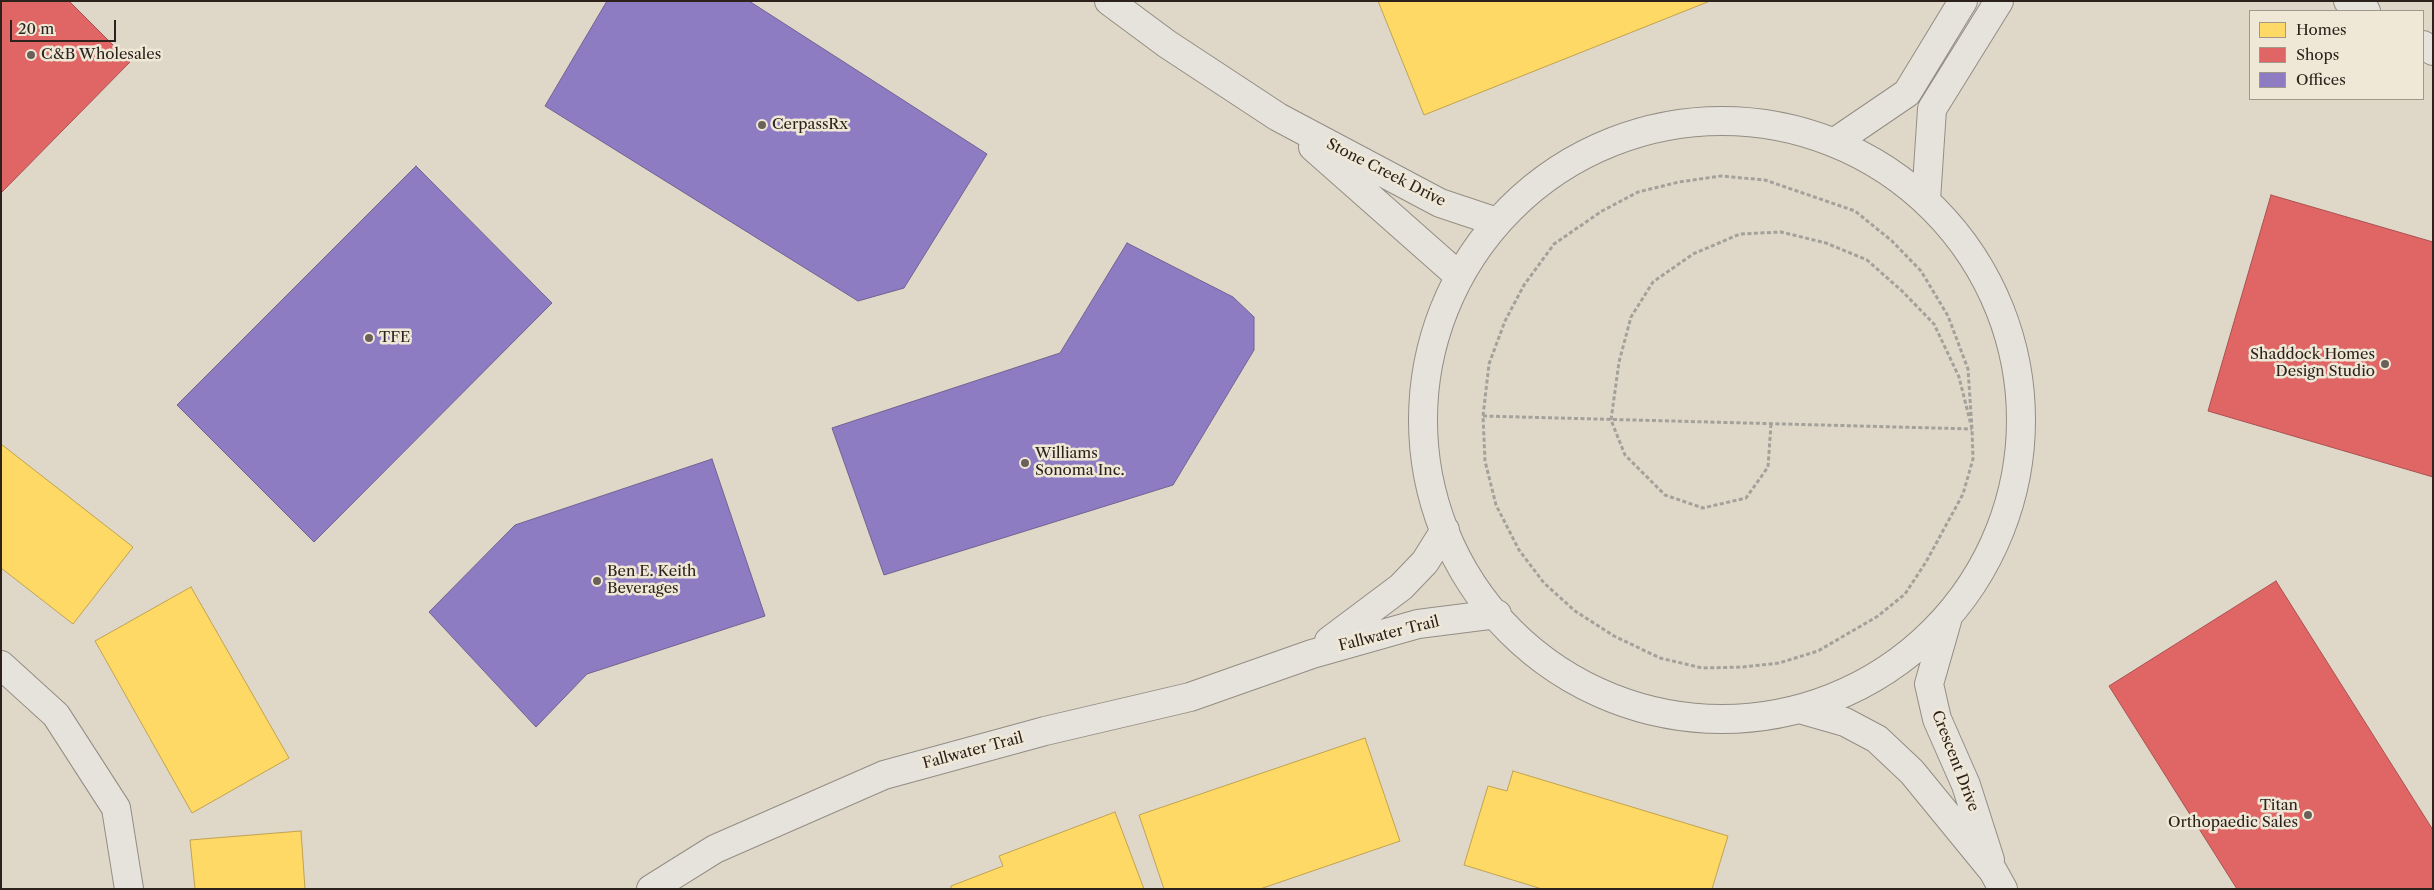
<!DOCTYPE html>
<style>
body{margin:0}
#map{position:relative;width:2434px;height:890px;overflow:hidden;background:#dfd8c9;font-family:"Libre Caslon Text",serif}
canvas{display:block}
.frame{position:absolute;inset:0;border:2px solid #2d211c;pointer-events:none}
.legend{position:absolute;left:2249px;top:10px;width:175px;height:90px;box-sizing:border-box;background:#efe8d7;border:1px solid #a1988c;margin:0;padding:6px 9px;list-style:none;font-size:15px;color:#2d211c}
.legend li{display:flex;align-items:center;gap:10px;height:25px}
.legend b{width:25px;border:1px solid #a1988c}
.scale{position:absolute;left:10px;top:20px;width:106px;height:22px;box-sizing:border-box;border:2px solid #2d211c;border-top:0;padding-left:6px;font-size:15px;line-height:18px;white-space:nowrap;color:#2d211c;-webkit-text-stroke:4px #efe8d7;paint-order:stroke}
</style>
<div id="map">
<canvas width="2434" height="890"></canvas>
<div class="frame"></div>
<ul class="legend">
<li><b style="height:14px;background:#ffd966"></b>Homes</li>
<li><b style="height:14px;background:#e06666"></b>Shops</li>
<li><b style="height:14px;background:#8e7cc3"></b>Offices</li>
</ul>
<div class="scale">20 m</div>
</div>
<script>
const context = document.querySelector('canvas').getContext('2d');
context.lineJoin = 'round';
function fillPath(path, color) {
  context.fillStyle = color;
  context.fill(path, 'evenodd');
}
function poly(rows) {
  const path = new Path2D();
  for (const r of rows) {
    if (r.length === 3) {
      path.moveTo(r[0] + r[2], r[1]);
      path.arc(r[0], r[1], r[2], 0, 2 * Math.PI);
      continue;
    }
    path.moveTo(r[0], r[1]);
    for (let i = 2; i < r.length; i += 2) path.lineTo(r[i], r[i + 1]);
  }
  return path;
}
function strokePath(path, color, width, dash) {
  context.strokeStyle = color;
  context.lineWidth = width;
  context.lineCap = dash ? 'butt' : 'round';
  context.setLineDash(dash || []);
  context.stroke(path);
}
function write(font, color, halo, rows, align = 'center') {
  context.font = font + ' "Libre Caslon Text",serif';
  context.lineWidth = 5;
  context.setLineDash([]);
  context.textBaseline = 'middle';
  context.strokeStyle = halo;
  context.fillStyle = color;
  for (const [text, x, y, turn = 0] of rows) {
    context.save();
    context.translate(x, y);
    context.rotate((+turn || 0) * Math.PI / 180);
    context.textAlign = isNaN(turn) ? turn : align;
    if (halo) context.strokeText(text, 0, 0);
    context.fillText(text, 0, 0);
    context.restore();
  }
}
const homes = poly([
 [1378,1,1710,1,1424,115,1378,1],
 [1,444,133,547,73,624,1,568,1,444],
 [191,587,289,758,192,813,95,641,191,587],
 [1365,738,1400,841,1260,889,1164,889,1139,815,1365,738],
 [1513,771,1728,836,1712,889,1542,889,1464,865,1488,786,1507,791,1513,771],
 [1115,812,1144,889,951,889,951,886,1003,866,999,856,1115,812],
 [301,831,305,889,195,889,190,840,301,831]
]);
fillPath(homes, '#ffd966');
strokePath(homes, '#c0a250', 1);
const shops = poly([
 [1,1,69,1,130,62,1,193,1,1],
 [2271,195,2433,242,2433,477,2208,411,2271,195],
 [2276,581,2433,830,2433,889,2237,889,2109,686,2276,581]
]);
fillPath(shops, '#e06666');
strokePath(shops, '#aa5150', 1);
const offices = poly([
 [607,1,749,1,987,154,904,288,858,301,545,106,607,1],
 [416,166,552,303,314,542,177,405,416,166],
 [1127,243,1233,297,1254,317,1254,350,1173,485,884,575,832,428,1060,353,1127,243],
 [712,459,765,616,587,674,536,727,429,612,515,525,712,459]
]);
fillPath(offices, '#8e7cc3');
strokePath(offices, '#716191', 1);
const minor = poly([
 [1109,1,1167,44,1278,117,1440,203,1497,222],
 [2348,1,2366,11],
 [2423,45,2433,51],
 [1722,420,299],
 [1835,142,1907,93,1963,1],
 [1313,147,1459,276],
 [1926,200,1932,109,1999,1],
 [1947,621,1929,684,1937,719,1966,785,1990,860],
 [1329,641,1401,587,1425,562,1445,530],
 [1,665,56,715,116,808,129,889],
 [1803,710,1845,722,1877,739,1912,772,1993,871,2003,889],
 [651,889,715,849,884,775,1045,731,1190,697,1312,654,1418,624,1497,614]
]);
strokePath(minor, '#938d84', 30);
strokePath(poly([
 [1483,416,1972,429],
 [1771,424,1768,467,1746,498,1703,508,1665,495,1625,455,1611,420,1619,362,1631,317,1653,282,1693,254,1740,234,1781,232,1826,243,1867,260,1902,291,1934,324,1959,377,1972,429,1973,459,1963,494,1926,562,1905,594,1878,616,1818,651,1779,663,1743,667,1702,668,1660,658,1614,636,1575,611,1544,583,1519,550,1496,505,1485,461,1483,416,1489,364,1505,321,1524,285,1554,244,1602,211,1638,192,1679,182,1721,176,1765,180,1855,211,1892,241,1921,271,1948,316,1968,369,1972,429]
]), '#a4a19b', 3, [4, 2.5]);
strokePath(minor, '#e6e3dc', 28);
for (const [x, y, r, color] of [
 [31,55,5,"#6b6159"],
 [762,125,5,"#6b6159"],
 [369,338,5,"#6b6159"],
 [2385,364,5,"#6b6159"],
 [1025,463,5,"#6b6159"],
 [597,581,5,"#6b6159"],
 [2308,815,5,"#6b6159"]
]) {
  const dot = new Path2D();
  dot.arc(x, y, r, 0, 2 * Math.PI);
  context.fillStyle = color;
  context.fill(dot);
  strokePath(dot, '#efe8d7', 2);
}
write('15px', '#2d211c', '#efe8d7', [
 ["C&B Wholesales",41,55],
 ["CerpassRx",772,125],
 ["TFE",379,338],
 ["Shaddock Homes",2375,355,"right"],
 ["Design Studio",2375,372,"right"],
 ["Williams",1035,454],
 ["Sonoma Inc.",1035,471],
 ["Ben E. Keith",607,572],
 ["Beverages",607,589],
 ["Titan",2298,806,"right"],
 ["Orthopaedic Sales",2298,823,"right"]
], 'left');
write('15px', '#2d211c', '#efe8d7', [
 ["Stone Creek Drive",1386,173,27],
 ["Fallwater Trail",1389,634,-14],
 ["Fallwater Trail",973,751,-15],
 ["Crescent Drive",1955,761,69]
]);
</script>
